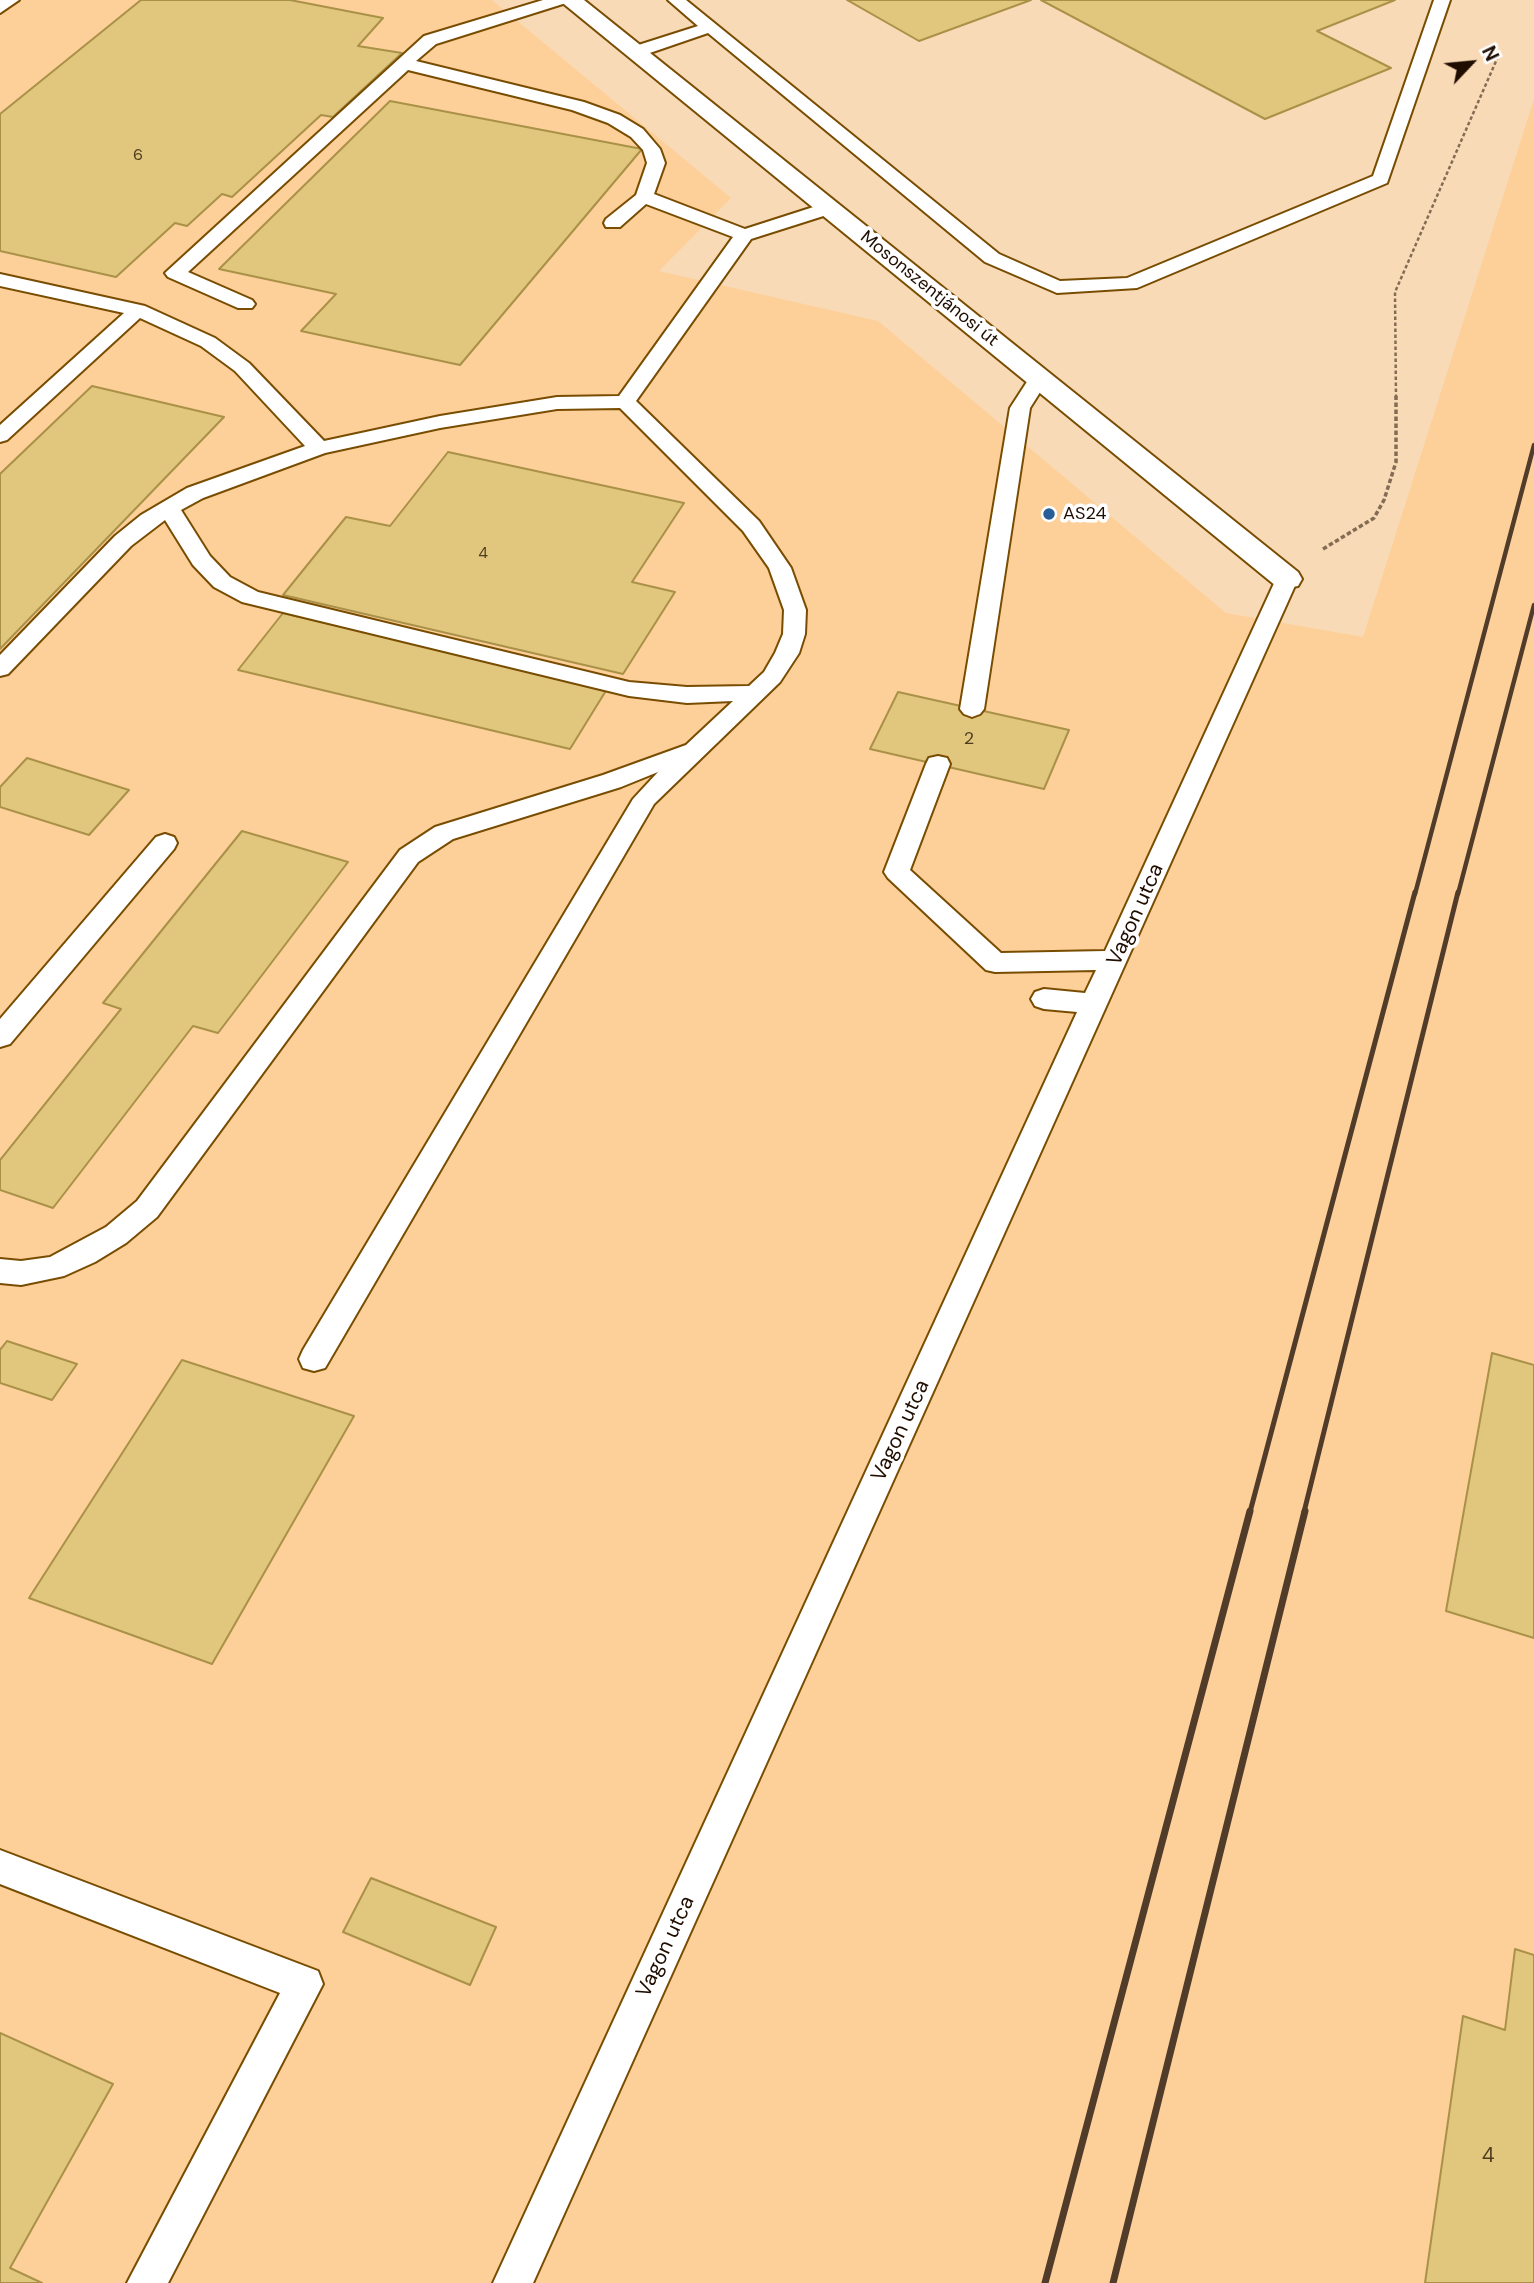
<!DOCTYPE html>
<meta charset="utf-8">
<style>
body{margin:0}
#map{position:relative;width:1534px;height:2283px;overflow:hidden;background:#f9dab6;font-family:"DM Sans",sans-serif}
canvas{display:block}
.north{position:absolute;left:1436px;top:28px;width:70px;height:70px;-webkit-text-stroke:5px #fff;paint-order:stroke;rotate:64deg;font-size:19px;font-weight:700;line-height:28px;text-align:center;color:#1f0d00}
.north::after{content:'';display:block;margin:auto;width:24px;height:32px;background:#1f0d00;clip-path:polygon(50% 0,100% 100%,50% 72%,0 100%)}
</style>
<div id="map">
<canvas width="1534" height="2283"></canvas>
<div class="north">N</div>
</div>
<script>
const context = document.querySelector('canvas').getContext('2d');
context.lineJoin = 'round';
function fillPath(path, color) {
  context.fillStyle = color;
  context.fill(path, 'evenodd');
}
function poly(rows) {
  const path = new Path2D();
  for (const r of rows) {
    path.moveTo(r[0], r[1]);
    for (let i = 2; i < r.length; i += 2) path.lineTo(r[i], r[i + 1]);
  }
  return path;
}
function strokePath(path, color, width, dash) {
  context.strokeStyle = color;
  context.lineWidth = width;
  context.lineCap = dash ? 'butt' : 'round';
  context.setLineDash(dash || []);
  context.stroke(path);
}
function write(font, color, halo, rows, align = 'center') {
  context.font = font + ' "DM Sans",sans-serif';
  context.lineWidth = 7;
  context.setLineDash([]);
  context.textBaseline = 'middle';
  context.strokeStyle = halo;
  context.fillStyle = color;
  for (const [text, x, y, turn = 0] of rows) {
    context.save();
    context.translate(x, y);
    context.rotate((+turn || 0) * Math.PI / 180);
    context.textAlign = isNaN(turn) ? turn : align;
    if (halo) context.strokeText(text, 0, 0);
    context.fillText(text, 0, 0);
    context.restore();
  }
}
fillPath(poly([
 [0,0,492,0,731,198,659,271,878,321,1226,613,1363,637,1534,99,1534,2283,0,2283]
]), '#fdcf99');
const building = poly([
 [141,0,290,0,383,18,358,46,402,53,333,117,321,115,232,197,222,194,187,226,175,223,116,277,0,251,0,114,141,0],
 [847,0,1031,0,919,41,847,0],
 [1041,0,1395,0,1317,31,1391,68,1265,119,1041,0],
 [390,101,642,149,460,365,301,331,336,294,219,269,390,101],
 [92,386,224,417,0,649,0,474,92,386],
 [448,452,684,503,632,582,675,592,623,674,283,595,346,517,390,526,448,452],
 [283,613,607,689,570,749,238,670,283,613],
 [898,692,1069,730,1044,789,870,749,898,692],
 [27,758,129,790,89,835,0,807,0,787,27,758],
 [242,831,348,862,218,1033,193,1026,53,1208,0,1190,0,1160,121,1009,103,1003,242,831],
 [7,1341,77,1364,52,1400,0,1383,0,1350,7,1341],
 [1492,1353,1534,1365,1534,1638,1446,1611,1492,1353],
 [182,1360,354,1416,212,1664,29,1598,182,1360],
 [371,1878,496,1927,470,1985,343,1932,371,1878],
 [1515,1949,1534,1955,1534,2283,1425,2283,1463,2016,1505,2030,1515,1949],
 [0,2033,113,2084,10,2268,42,2283,0,2283,0,2033]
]);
fillPath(building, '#e0c77d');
strokePath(building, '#aa9148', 2);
const lane = poly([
 [0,0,19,0,0,13,0,0],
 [543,0,568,0,566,3,436,44,416,61,584,102,620,115,643,129,660,149,665,163,654,194,745,229,829,202,838,208,836,212,751,239,636,401,759,521,791,568,806,610,805,634,799,653,780,682,654,804,325,1368,314,1371,303,1368,299,1359,303,1350,633,799,658,772,621,787,453,839,418,862,157,1217,126,1243,95,1262,64,1276,21,1285,0,1283,0,1259,21,1261,50,1257,106,1227,137,1201,400,850,435,827,603,775,686,745,733,701,687,703,629,696,242,602,214,587,193,565,165,520,131,546,8,674,0,676,0,655,115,536,141,515,187,488,305,446,235,371,201,346,140,318,7,440,0,442,0,425,124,313,0,286,0,274,145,306,215,338,249,363,324,441,440,416,557,397,619,396,733,237,646,204,620,227,606,227,604,223,606,219,636,195,647,163,643,150,631,137,608,123,572,110,408,70,188,272,252,300,255,304,252,308,238,308,168,277,165,273,424,36,543,0],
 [620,408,743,531,769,568,784,610,783,634,775,653,764,672,749,686,687,687,629,682,258,592,230,577,210,556,181,510,203,498,325,453,440,428,557,409,620,408],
 [668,0,686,0,999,254,1060,281,1127,278,1373,176,1434,0,1450,0,1387,183,1137,288,1057,293,985,262,708,33,641,56,629,56,627,52,629,48,698,26,668,0],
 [1039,372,1046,374,1049,378,1030,408,984,709,980,714,972,717,964,714,960,709,1010,408,1032,374,1039,372],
 [1287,572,1295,574,1298,579,533,2283,493,2283,1077,1012,1044,1009,1035,1006,1031,999,1035,992,1044,989,1085,993,1096,970,995,972,986,970,888,878,884,872,926,764,929,758,938,756,947,758,950,764,910,870,1001,953,1105,951,1276,579,1279,574,1287,572],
 [165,834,174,837,177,843,174,849,10,1044,0,1047,0,1019,156,837,165,834],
 [0,1850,318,1971,323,1984,168,2283,127,2283,280,1993,0,1884,0,1850]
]);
const street = poly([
 [559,0,584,0,1298,572,1302,579,1298,586,1287,588,1276,586,559,0]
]);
strokePath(lane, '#794d01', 4);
strokePath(street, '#794d01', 4);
strokePath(poly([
 [1396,398,1395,292,1497,59]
]), '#846c54', 2.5, [3.5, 2.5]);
strokePath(poly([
 [1323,549,1374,518,1384,500,1396,462,1396,396]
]), '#846c54', 3.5, [4.5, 2.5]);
fillPath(lane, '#fff');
fillPath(street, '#fff');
strokePath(poly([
 [1415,894,1534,445],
 [1458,894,1534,605]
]), '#513c2a', 4.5);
strokePath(poly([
 [1250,1512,1415,892],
 [1304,1512,1458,892]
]), '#513c2a', 5);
strokePath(poly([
 [1045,2283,1250,1511],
 [1113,2283,1305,1511]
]), '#513c2a', 7);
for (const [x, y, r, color] of [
 [1049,514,7,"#275e97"]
]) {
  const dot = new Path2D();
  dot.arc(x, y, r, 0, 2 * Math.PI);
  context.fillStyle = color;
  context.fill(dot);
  strokePath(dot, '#fff', 2.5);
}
write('16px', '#4f3c1f', null, [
 ["6",138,156],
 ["4",483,554]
]);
write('18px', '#1f0d00', '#fff', [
 ["Mosonszentjánosi út",929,289,39]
]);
write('18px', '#1f0d00', '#fff', [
 ["AS24",1063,514]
], 'left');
write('18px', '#4f3c1f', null, [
 ["2",969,739]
]);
write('21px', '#1f0d00', '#fff', [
 ["Vagon utca",1136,915,-66],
 ["Vagon utca",901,1431,-65],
 ["Vagon utca",666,1947,-65]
]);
write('21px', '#4f3c1f', null, [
 ["4",1488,2156]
]);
</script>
